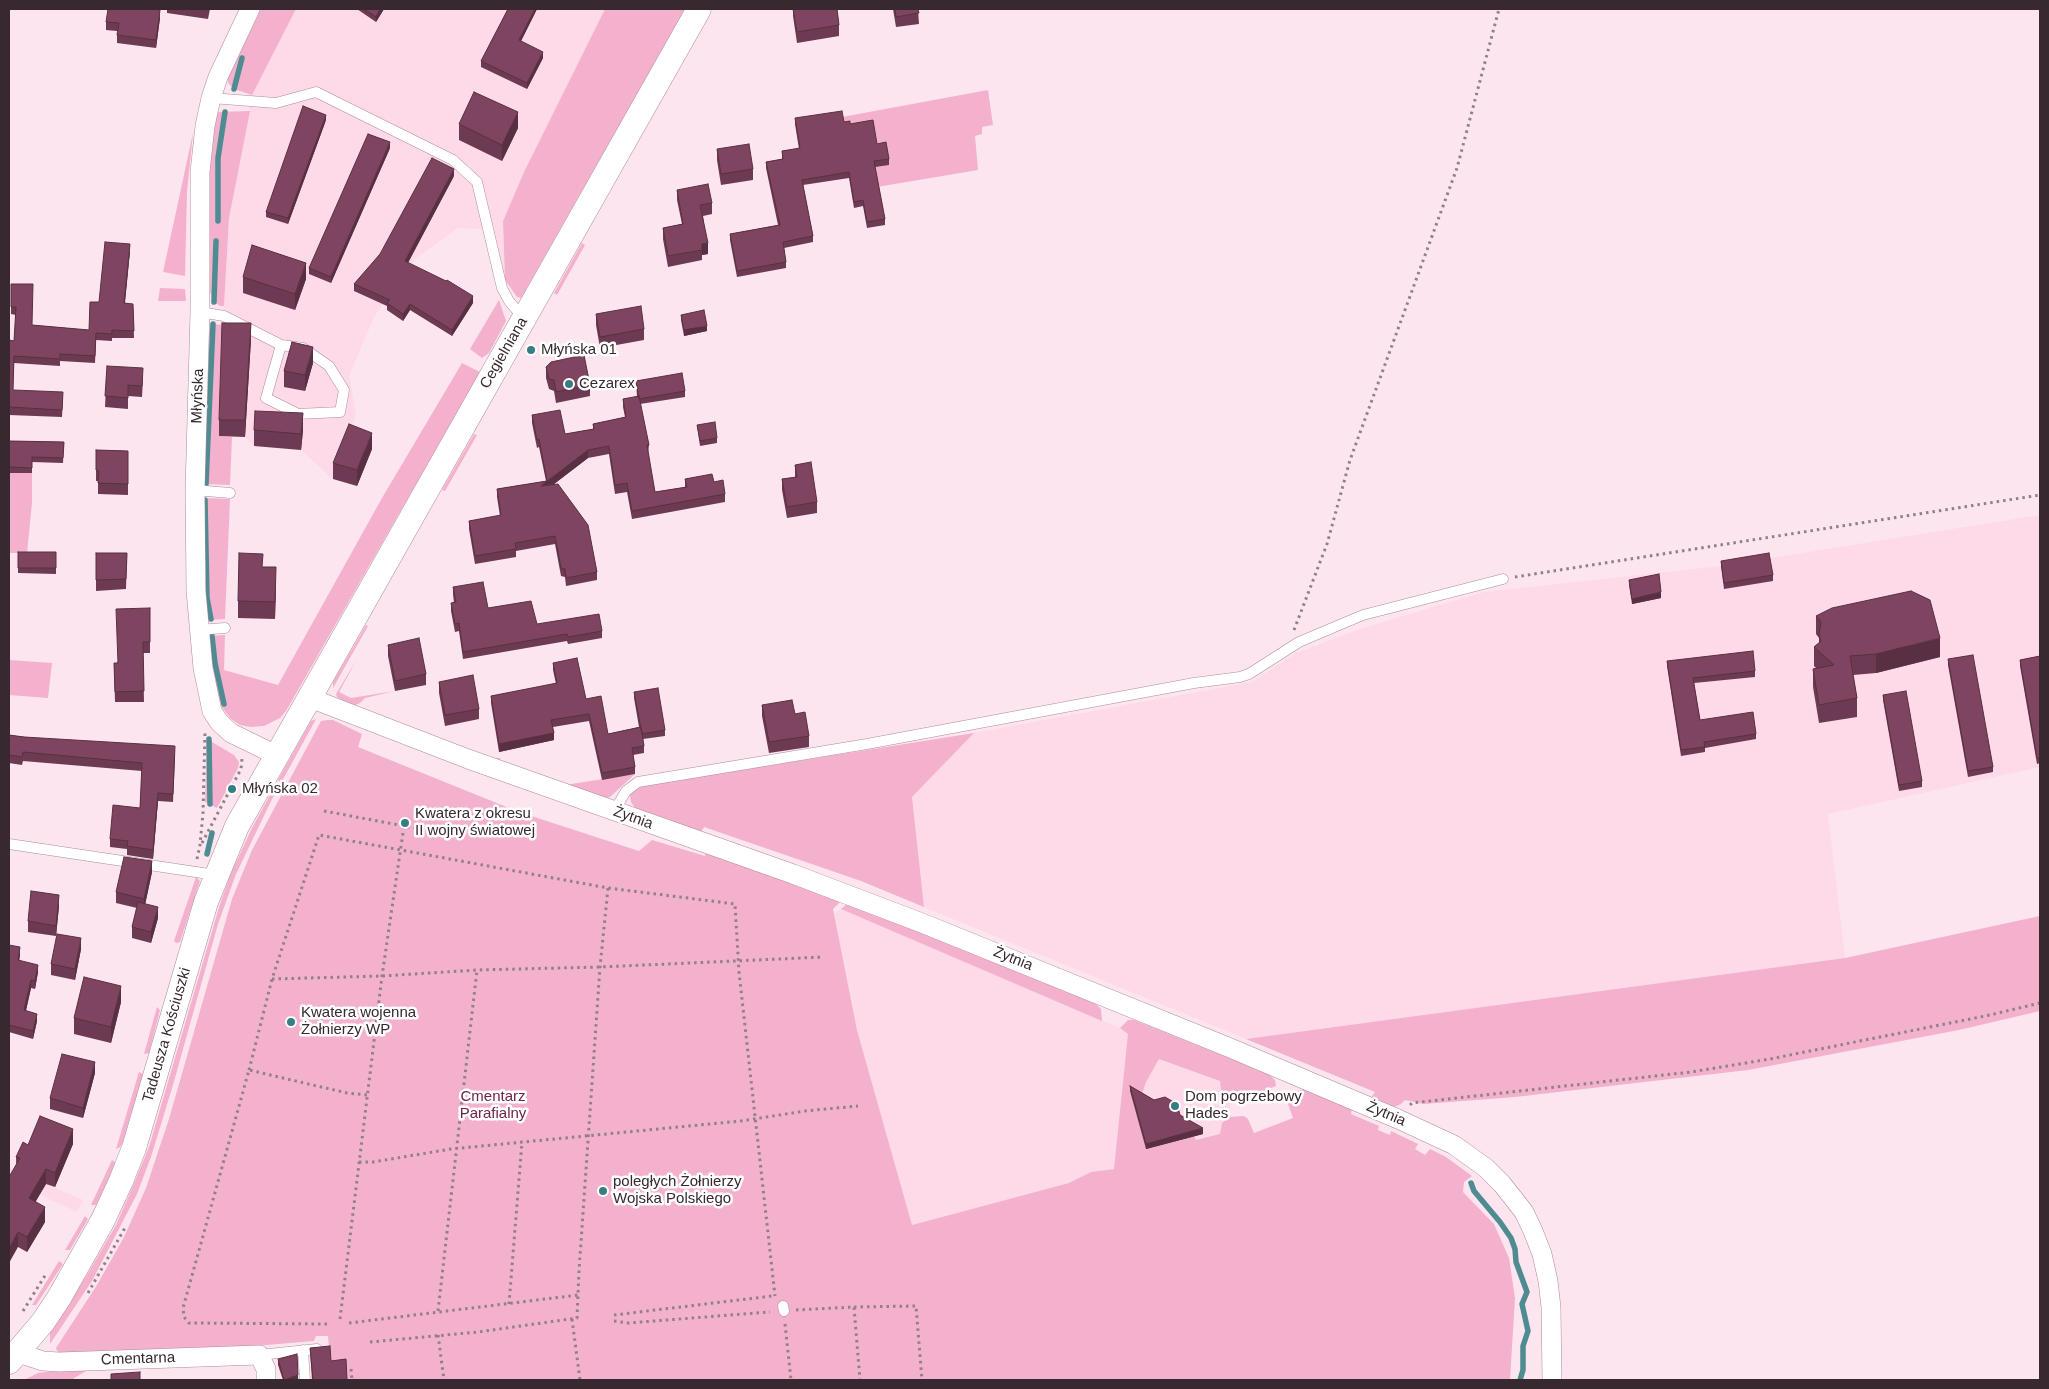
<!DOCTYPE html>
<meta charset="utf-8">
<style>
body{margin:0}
#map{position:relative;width:2049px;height:1389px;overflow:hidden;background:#fce5ee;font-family:Arial,sans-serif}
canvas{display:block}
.frame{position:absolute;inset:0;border:10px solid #37292f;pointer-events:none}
</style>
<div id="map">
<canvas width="2049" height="1389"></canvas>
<div class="frame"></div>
</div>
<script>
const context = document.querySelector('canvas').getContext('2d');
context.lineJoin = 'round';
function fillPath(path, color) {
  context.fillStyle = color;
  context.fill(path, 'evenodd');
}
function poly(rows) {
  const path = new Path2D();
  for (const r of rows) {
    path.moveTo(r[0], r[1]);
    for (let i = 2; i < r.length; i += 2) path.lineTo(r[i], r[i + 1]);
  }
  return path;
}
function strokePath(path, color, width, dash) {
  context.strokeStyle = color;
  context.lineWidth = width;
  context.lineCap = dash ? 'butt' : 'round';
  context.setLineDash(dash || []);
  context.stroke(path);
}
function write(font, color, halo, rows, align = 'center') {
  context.font = font + ' Arial,sans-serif';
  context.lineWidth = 5;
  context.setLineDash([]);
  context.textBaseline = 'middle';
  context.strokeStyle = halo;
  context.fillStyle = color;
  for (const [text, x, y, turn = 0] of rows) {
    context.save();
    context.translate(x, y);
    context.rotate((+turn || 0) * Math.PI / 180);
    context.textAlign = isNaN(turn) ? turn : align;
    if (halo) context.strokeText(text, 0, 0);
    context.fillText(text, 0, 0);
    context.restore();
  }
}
fillPath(poly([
 [296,9,605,9,524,172,503,220,505,280,494,273,484,229,458,228,416,258,374,317,349,376,356,414,349,441,372,449,357,486,333,479,301,450,254,446,245,437,219,436,222,339,229,218,252,95],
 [2040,515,2040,767,1828,814,1845,958,1246,1039,924,907,912,797,974,733,1252,682,1296,653,1360,629,1484,592,1721,566],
 [841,909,1120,1028,1128,1034,1233,1073,1226,1147,1172,1161,1091,1172,1069,1183,912,1225,857,1030,834,914],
 [9,1168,83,1200,77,1212,9,1180]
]), '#fed9e8');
fillPath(poly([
 [261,9,296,9,252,95,234,89,228,83,228,78],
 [605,9,685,9,521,298,517,297,505,280,503,221,524,172],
 [988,90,993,125,982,127,982,134,975,136,978,170,877,187,844,128,842,117],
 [250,111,229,218,224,306,220,306,214,302,209,289,209,182,215,119,217,112],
 [193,133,187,192,185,276,163,272],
 [582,243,585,245,557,295,554,293],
 [160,288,185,289,186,301,158,301],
 [499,300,506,321,489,353,482,358,470,349],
 [213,324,223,325,219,436,232,437,230,485,204,484,208,334],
 [462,363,480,372,286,711,280,718,264,726,251,727,240,725,230,718,219,703,214,686,207,636,225,635,224,670,278,685,382,498],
 [474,434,477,435,445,491,442,490],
 [9,473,32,473,32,503,27,553,10,553,9,572],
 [203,498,230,499,225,619,208,620,205,602],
 [366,625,368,626,333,688,333,682],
 [357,659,339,692,351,698,395,691,365,698,360,703,353,706,337,697,336,694],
 [9,660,52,663,48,698,9,695],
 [316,719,281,783,278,780,311,721],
 [327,720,333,720,362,734,358,747,519,812,639,851,652,840,705,856,707,849,842,900,833,909,857,1030,912,1225,1069,1183,1091,1172,1114,1169,1128,1034,1120,1028,1128,1020,1134,1020,1269,1074,1275,1080,1276,1086,1249,1097,1225,1098,1221,1090,1220,1081,1159,1059,1146,1082,1142,1094,1194,1136,1196,1140,1220,1134,1222,1123,1229,1117,1244,1116,1248,1119,1254,1133,1293,1118,1288,1104,1289,1099,1294,1092,1303,1089,1352,1109,1351,1114,1379,1126,1378,1130,1390,1135,1391,1131,1418,1144,1415,1149,1425,1155,1430,1149,1446,1157,1472,1176,1464,1182,1463,1192,1494,1224,1509,1258,1515,1298,1510,1380,347,1380,331,1371,328,1336,316,1336,314,1341,254,1346,70,1357,58,1353,56,1348,97,1285,124,1237,146,1188,169,1119,232,899,252,850,321,721],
 [974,733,912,797,924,907,861,881,704,827,700,833,637,811,631,802,630,795,640,786],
 [207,739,234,755,239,762,238,768,217,808,205,802],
 [496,758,501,758,499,760,565,785,635,774,610,797,604,799,496,762,494,761],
 [271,793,274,795,236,874,218,924,173,1085,151,1157,137,1194,92,1281,50,1344,50,1332,87,1275,116,1225,130,1193,149,1147,220,904,231,873,252,828],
 [196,877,200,881,180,942,176,943,174,941],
 [849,902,1031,976,1096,1004,1101,1009,1102,1021,841,909],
 [2040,916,2040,1011,1959,1030,1748,1070,1515,1097,1424,1104,1405,1100,1401,1104,1394,1107,1370,1099,1375,1092,1246,1039,1845,958],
 [157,1007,160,1010,149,1053,144,1054],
 [139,1072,143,1074,122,1144,120,1147,116,1149],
 [112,1160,116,1163,96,1205,91,1205],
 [85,1216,88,1219,70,1250,65,1250],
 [59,1261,63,1264,36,1305,32,1305],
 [54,1371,86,1371,71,1380,24,1380,38,1373]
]), '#f3b1ce');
strokePath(poly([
 [234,89,242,58],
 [218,221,218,158,225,112],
 [214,302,216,241],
 [206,484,213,324],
 [205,500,207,598,211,619],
 [212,636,215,663,224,704],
 [209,739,210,804],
 [207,854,212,833],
 [1471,1183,1474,1191,1500,1222,1511,1238,1515,1249,1516,1262,1527,1292,1522,1304,1528,1331,1523,1346,1523,1370,1520,1380]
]), '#4f8c92', 5.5);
const service = poly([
 [211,98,276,103,316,92,453,160,477,182,502,288,509,301,524,319],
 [200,312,224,316,281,345,266,398,298,414,340,412,344,390,329,366,303,348,281,345],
 [195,490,230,493],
 [198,630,225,628],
 [614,811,626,791,638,782,867,744,1194,683,1240,677,1249,674,1299,642,1363,615,1503,579],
 [9,844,216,875],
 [783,1306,784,1311],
 [303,1350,305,1380],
 [259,1355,317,1349]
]);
const minor = poly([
 [250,9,218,77,211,98,205,126,200,172,200,312,195,490,196,591,203,668,212,711,219,722,231,733,276,755],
 [310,698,468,759,793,874,922,923,1228,1047,1398,1119,1454,1145,1486,1168,1502,1184,1524,1212,1533,1231,1542,1254,1548,1281,1551,1307,1552,1380],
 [18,1353,43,1361,59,1362,259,1355,266,1369,266,1380]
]);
const tertiary = poly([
 [9,1362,43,1322,59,1298,103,1220,121,1181,134,1148,206,902,237,826,699,9]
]);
strokePath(service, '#ae8b9a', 11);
strokePath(minor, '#ae8b9a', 20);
strokePath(tertiary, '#ae8b9a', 25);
strokePath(poly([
 [1515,577,2040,495],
 [1294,630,1327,544,1350,460,1457,168,1499,9],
 [324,811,442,833],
 [202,843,241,769,242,759],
 [197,859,200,845,203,813,205,733],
 [272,979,382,976,477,970,600,967,824,957],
 [249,1070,272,979,319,835,608,888,735,904,739,972,775,1296],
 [1410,1105,1412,1103,1691,1072,1770,1059,1990,1015,2040,1003],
 [359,1162,373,1162,451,1149,741,1121,805,1111,858,1106],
 [88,1293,126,1226],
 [509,1304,522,1142],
 [854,1307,916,1306,922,1380],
 [796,1310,854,1307,860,1380],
 [23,1311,46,1274],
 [438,1311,477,970],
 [614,1315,772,1296],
 [340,1319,382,976,404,826],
 [572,1319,580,1380],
 [614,1321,628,1323,770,1312],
 [349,1323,578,1295],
 [327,1324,193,1323,189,1323,184,1317,183,1308,249,1070,347,1093,367,1095],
 [785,1324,791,1380],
 [438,1335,444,1380],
 [370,1342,478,1332,577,1318,579,1271,600,967,608,888],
 [351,1369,352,1380]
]), '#928087', 3, [2.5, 4]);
strokePath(service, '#fff', 10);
strokePath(minor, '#fff', 19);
strokePath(tertiary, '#fff', 24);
fillPath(poly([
 [167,9,210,9,208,19,167,13],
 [357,9,384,9,376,22],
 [508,9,537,9,521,41,543,58,527,89,481,67,481,61],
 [793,9,837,9,839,25,839,36,797,43,793,16],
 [893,9,918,9,919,24,896,27],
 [160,18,156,48,117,43,117,31,106,30,106,22],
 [795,118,844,122,850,124,877,144,889,159,889,165,875,167,885,219,885,225,867,228,863,206,854,208,849,178,803,185,813,236,813,242,784,248,786,262,786,268,737,277,730,240,730,234,778,225,766,168,766,162,782,159,782,151,799,149,795,124],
 [326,120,288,224,266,217,266,212],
 [459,124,518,128,502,161,459,140],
 [390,148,331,283,309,274,309,268],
 [717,149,753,169,753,180,721,185,717,160],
 [454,176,408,263,473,303,452,336,410,310,403,321,387,310,387,306,354,291,354,284],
 [677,190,712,203,712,214,703,216,708,254,702,255,702,260,668,267,663,239,663,228,682,224,677,200],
 [130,251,125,303,133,304,134,338,112,338,112,341,96,340,95,363,60,361,60,366,14,363,13,390,63,399,62,417,9,415,9,340,14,341,16,315,11,314,11,284,32,325,89,330,99,302],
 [243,277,306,279,295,310,243,293],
 [596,314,644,329,644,340,600,348,596,325],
 [681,315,707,331,684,336,681,320],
 [251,339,245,437,219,436,219,420],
 [313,363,305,391,284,387,284,371],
 [107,366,143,379,142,397,128,396,128,409,105,407],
 [546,367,590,385,590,396,556,403,554,391,549,389,546,378],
 [636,381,685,391,685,397,640,404,649,445,648,453,655,492,685,487,685,479,714,482,725,494,725,502,632,519,627,492,615,494,609,454,588,458,554,484,597,572,597,580,566,586,565,577,561,576,555,544,516,551,516,557,475,564,469,529,469,521,500,516,497,497,497,489,546,481,539,447,537,448,532,423,532,415,565,434,593,429,593,424,625,417,623,407,623,399,637,397],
 [697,425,717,438,717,443,700,446],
 [254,430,303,430,301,450,254,446],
 [9,441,64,442,63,463,32,462,32,473,9,473],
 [372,449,357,486,333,479,333,463],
 [96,450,128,451,128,495,98,494,98,481,96,481],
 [795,465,817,502,817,513,787,518,782,490,782,479,795,477],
 [18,552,56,552,56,574,18,573],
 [96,553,127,553,126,589,96,591],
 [1721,561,1773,575,1773,581,1724,589,1721,566],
 [263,567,276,583,275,619,238,618,238,601],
 [1629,580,1661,598,1632,604,1629,585],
 [453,587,488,608,537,624,602,631,602,638,568,644,567,641,463,659,459,631,455,632,451,611,451,603,454,603,453,594],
 [150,608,150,653,143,653,144,702,115,702,114,663,117,663],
 [1816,616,1940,657,1876,673,1853,675,1857,698,1857,717,1819,723,1813,687,1813,669,1816,668,1814,666,1814,647,1819,643,1819,638,1816,634],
 [388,645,426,674,426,685,395,691,388,656],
 [2040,656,2040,763,2037,764,2020,666,2020,660],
 [1948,659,1993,767,1993,772,1968,777,1948,665],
 [1667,661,1755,671,1755,677,1694,683,1700,720,1756,734,1756,739,1705,748,1705,752,1681,756,1667,666],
 [553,663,586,699,608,734,639,727,634,698,634,692,665,730,665,736,643,739,644,746,644,753,633,755,635,767,635,774,602,780,589,721,553,727,554,740,499,752,491,703,491,696,556,684,553,670],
 [439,682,479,709,479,719,445,726,439,693],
 [1883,695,1922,781,1922,787,1899,791,1883,700],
 [762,705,795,714,809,736,809,747,769,753,762,716],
 [9,735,175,755,173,802,158,801,153,859,127,855,127,849,110,847,110,839,140,808,142,771,23,761,22,765,9,763],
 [152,872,145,904,158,918,151,943,132,938,132,927,137,908,116,903,116,892],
 [59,906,56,936,28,932,28,921],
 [9,945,20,955,19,960,38,972,35,989,31,988,26,1011,37,1021,33,1039,9,1032],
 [81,949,75,980,51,975,51,964],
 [121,1002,111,1043,74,1034,74,1018],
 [95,1073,83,1118,50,1109,50,1098],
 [1130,1086,1180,1115,1203,1134,1146,1149,1130,1091],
 [73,1144,55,1187,46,1184,35,1202,45,1222,27,1252,18,1247,16,1157,28,1145],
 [310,1348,331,1361,347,1380,312,1380],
 [278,1359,298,1380,283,1380,278,1365]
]), '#6d3a53');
fillPath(poly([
 [380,9,384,9,376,22,376,17],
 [535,9,537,9,519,45,519,40],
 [160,10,160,18,156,48,156,40],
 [543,52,543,58,527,89,527,83],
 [518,112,518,128,502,161,502,145],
 [326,115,326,120,288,224,288,218],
 [390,142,390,148,331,283,331,277],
 [454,169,454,176,405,268,405,261],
 [708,243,708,254,702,255,702,244],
 [130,244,130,251,124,310,124,303],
 [306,263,306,279,295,310,295,294],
 [473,296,473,303,452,336,452,330],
 [410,304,410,310,403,321,403,314],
 [251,323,251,339,245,437,245,420],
 [707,326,707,331,684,336,684,330],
 [313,347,313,363,305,391,305,375],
 [303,413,303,430,301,450,301,434],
 [372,433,372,449,357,486,357,470],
 [588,450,588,458,541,494,541,486],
 [276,567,276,583,275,619,275,602],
 [1661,592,1661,598,1632,604,1632,599],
 [1940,638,1940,657,1876,673,1876,654],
 [554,733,554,740,499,752,499,744],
 [158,793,158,801,153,859,153,850],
 [152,861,152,872,144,910,144,899],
 [59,895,59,906,56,936,56,926],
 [158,907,158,918,151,943,151,932],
 [81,938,81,949,75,980,75,969],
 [20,947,20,955,18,968,18,960],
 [38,965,38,972,35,989,35,981],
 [31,980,31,988,24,1018,24,1010],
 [121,986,121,1002,111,1043,111,1027],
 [37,1014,37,1021,33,1039,33,1031],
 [95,1062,95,1073,83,1118,83,1108],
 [1203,1128,1203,1134,1146,1149,1146,1144],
 [73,1129,73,1144,55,1187,55,1173],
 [46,1169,46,1184,29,1213,29,1198],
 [45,1207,45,1222,27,1252,27,1237],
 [18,1232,18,1247,9,1263,9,1248],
 [298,1375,298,1380,284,1380]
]), '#593043');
const building = poly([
 [108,9,152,9,160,10,156,40,117,35,119,23,106,22,108,9],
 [196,9,208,9,208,10,196,9],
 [364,9,380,9,376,17,364,9],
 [508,9,535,9,519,40,543,52,527,83,481,61,508,9],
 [793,9,837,9,839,25,797,32,793,9],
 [895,9,918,9,919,13,896,17,895,9],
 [474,92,518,112,502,145,459,124,474,92],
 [303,106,326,115,288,218,266,212,303,106],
 [842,111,844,122,850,121,850,124,873,120,877,144,886,142,889,159,874,161,885,219,867,222,863,200,854,202,849,172,802,180,813,236,783,242,786,262,737,271,730,234,780,225,766,162,783,159,782,151,800,148,795,118,842,111],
 [368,134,390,142,331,277,309,268,368,134],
 [749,144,753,169,721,174,717,149,749,144],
 [432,158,454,169,405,261,446,281,447,280,473,296,452,330,410,304,403,314,387,303,390,300,354,284,380,254,432,158],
 [708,184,712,203,700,205,708,243,702,244,702,250,668,256,663,228,683,224,677,190,708,184],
 [105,242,130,244,124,303,133,304,134,331,112,330,112,334,96,333,95,356,60,354,60,359,14,356,13,390,63,392,62,410,9,407,9,340,14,341,16,307,11,307,11,284,33,284,32,325,89,330,90,302,99,302,105,242],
 [252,245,306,263,295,294,243,277,252,245],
 [641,306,644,329,600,337,596,314,641,306],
 [704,310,707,326,684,330,681,315,704,310],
 [222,323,251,323,245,420,219,420,222,323],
 [292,342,313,347,305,375,284,371,292,342],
 [584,355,590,385,556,392,554,380,549,379,546,367,551,362,584,355],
 [107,366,143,368,142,386,128,385,128,398,105,396,107,366],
 [682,373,685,391,639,399,636,381,682,373],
 [639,396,649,445,647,445,655,492,687,487,685,479,712,474,714,482,723,480,725,494,632,511,627,483,615,485,609,446,588,450,541,486,558,484,588,525,597,572,566,578,565,569,561,568,555,536,515,543,516,549,475,556,469,521,501,515,497,489,547,481,539,439,537,440,532,415,560,410,565,434,594,429,593,424,626,417,623,399,639,396],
 [255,411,303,413,301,434,254,430,255,411],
 [715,422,717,438,700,441,697,425,715,422],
 [349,424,372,433,357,470,333,463,349,424],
 [9,441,64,442,63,458,32,457,32,468,9,467,9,441],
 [96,450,128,451,128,484,98,483,99,471,96,470,96,450],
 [811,462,817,502,787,507,782,479,797,477,795,465,811,462],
 [18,552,56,552,56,568,18,568,18,552],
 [96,553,127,553,126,579,96,580,96,553],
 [239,553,263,554,262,567,276,567,275,602,238,601,239,553],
 [1769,553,1773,575,1724,583,1721,561,1769,553],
 [1659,574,1661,592,1632,599,1629,580,1659,574],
 [483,582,488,608,531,601,537,624,599,614,602,631,568,637,567,634,463,652,459,623,455,624,451,603,456,602,453,587,483,582],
 [1911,591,1930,600,1940,638,1876,654,1850,656,1857,698,1819,705,1813,669,1834,665,1814,647,1821,641,1819,635,1821,622,1816,616,1832,608,1911,591],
 [150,608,150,642,143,642,144,691,115,692,114,663,118,663,116,609,150,608],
 [419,638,426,674,395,681,388,645,419,638],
 [1753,651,1755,671,1693,678,1700,720,1753,712,1756,734,1704,742,1705,747,1681,750,1667,661,1753,651],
 [1973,655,1993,767,1968,771,1948,659,1973,655],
 [2040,656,2040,758,2037,758,2020,660,2040,656],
 [577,658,586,699,601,696,608,734,641,727,644,746,632,748,635,767,602,773,589,714,551,720,554,733,499,744,491,696,557,683,553,663,577,658],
 [473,675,479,709,445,715,439,682,473,675],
 [658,688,665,730,642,734,634,692,658,688],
 [1906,691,1922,781,1899,785,1883,695,1906,691],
 [792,700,795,714,805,712,809,736,769,742,762,705,792,700],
 [9,735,24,737,175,746,173,794,158,793,153,850,127,846,128,841,110,839,113,805,140,808,142,763,23,752,22,757,9,755,9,735],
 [124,857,152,861,144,899,116,892,124,857],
 [31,891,59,895,56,926,28,921,31,891],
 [138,902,158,907,151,932,132,927,138,902],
 [57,934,81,938,75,969,51,964,57,934],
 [9,945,20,947,18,960,38,965,35,981,31,980,24,1010,37,1014,33,1031,9,1025,9,945],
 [84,977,121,986,111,1027,74,1018,84,977],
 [62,1054,95,1062,83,1108,50,1098,62,1054],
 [1130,1086,1154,1100,1165,1097,1177,1104,1180,1115,1203,1128,1146,1144,1130,1086],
 [40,1116,73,1129,55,1173,46,1169,29,1198,45,1207,27,1237,18,1232,9,1248,9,1177,20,1158,16,1157,23,1142,28,1145,40,1116],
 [330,1346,331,1361,346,1359,347,1380,313,1380,310,1348,330,1346],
 [297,1354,298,1375,284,1380,278,1359,297,1354],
 [140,1372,140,1380,111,1380,111,1374,140,1372]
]);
fillPath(building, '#7f4460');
strokePath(building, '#593043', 1);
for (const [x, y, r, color] of [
 [531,350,5,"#367e84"],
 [569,384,5,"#367e84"],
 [232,789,5,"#367e84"],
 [405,823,5,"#367e84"],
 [291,1022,5,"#367e84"],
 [1175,1106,5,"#367e84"],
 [603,1191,5,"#367e84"]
]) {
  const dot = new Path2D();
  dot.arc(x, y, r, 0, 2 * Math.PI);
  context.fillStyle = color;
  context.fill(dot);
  strokePath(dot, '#fff', 2);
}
write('15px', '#37292f', '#fff', [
 ["Młyńska 01",541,350],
 ["Cezarex",579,384],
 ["Młyńska 02",242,789],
 ["Kwatera z okresu",415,814],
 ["II wojny światowej",415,831],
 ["Kwatera wojenna",301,1013],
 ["Żołnierzy WP",301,1030],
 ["Dom pogrzebowy",1185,1097],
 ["Hades",1185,1114],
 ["poległych Żołnierzy",613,1182],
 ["Wojska Polskiego",613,1199]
], 'left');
write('15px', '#37292f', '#fff', [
 ["Cegielniana",504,353,-60],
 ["Młyńska",198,396,-88],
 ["Żytnia",633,818,20],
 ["Żytnia",1013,959,22],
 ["Tadeusza Kościuszki",167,1035,-74],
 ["Żytnia",1386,1114,23],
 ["Cmentarna",138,1359,-2]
]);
write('15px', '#6f214b', '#fff', [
 ["Cmentarz",493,1097],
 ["Parafialny",493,1114]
]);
</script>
